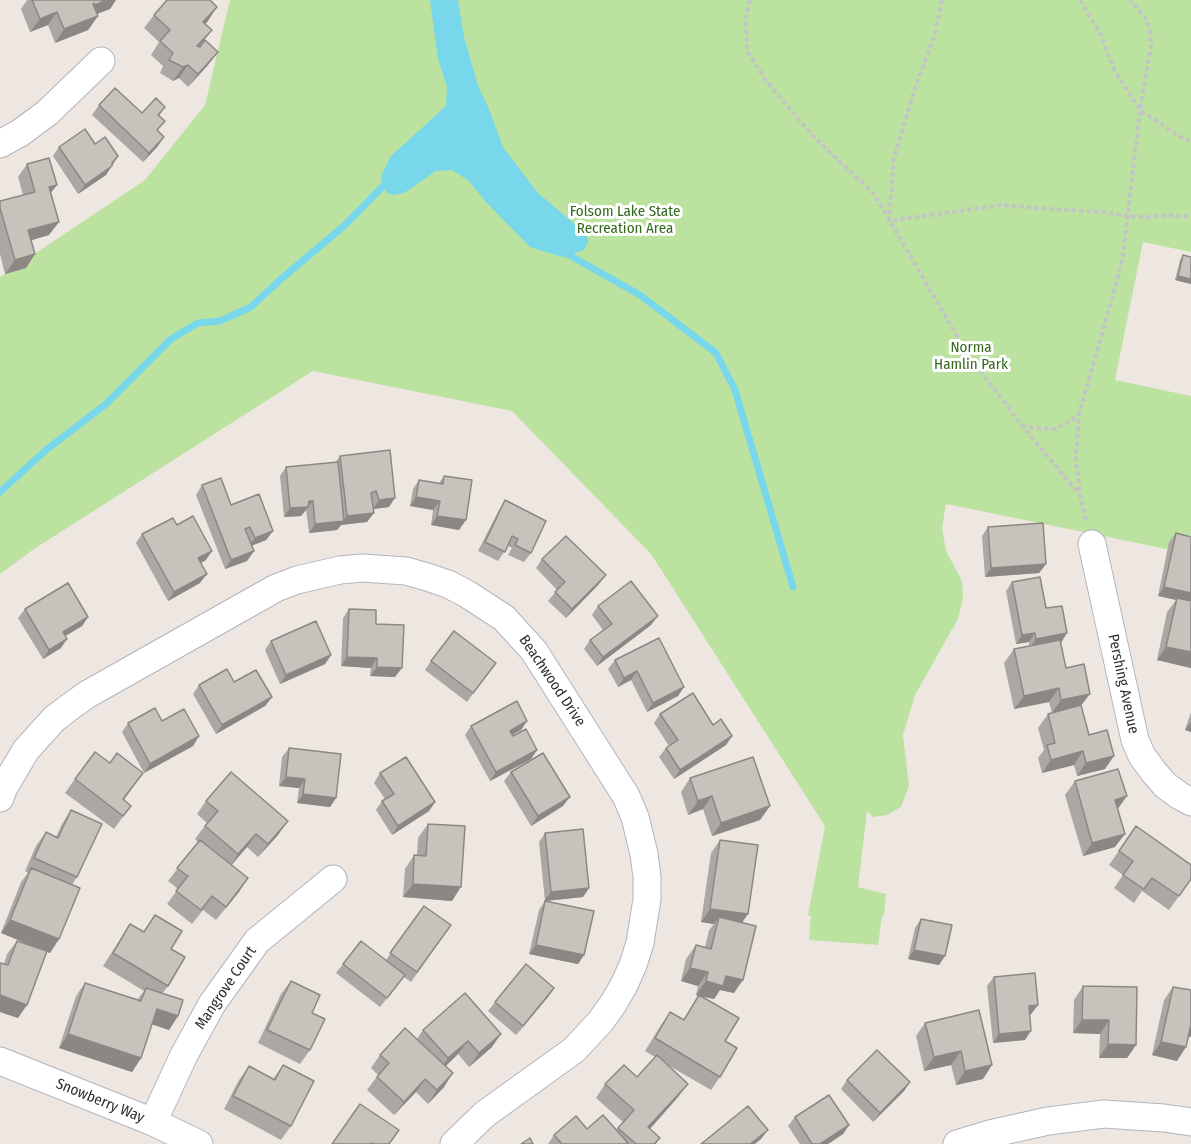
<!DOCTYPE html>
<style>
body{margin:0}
canvas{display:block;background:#eee7e1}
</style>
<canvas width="1191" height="1144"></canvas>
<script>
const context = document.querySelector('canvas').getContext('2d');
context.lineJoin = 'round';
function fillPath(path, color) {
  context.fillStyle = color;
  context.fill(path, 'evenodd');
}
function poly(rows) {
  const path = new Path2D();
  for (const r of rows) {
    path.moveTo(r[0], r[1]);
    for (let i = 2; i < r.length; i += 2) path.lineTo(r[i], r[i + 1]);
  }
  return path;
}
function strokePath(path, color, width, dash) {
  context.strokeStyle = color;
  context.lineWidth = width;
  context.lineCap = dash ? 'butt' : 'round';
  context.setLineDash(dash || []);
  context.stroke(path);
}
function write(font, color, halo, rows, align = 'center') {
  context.font = font + ' "Fira Sans Condensed",sans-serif';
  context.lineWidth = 6;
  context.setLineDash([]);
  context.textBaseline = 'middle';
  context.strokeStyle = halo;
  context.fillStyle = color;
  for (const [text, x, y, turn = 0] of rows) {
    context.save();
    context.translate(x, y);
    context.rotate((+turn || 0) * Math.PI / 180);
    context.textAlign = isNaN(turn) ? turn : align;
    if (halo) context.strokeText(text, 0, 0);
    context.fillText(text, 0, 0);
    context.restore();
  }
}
fillPath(poly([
 [230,0,1191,0,1191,252,1143,242,1115,380,1191,396,1191,554,946,504,942,528,946,551,962,581,963,598,958,619,915,695,903,735,909,786,901,807,887,815,873,817,867,811,858,887,886,894,884,916,882,916,878,945,809,940,811,916,808,915,825,826,651,554,512,411,313,371,34,549,0,574,0,277,145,180,205,105]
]), '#bce2a0');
fillPath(poly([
 [430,0,458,0,464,37,478,86,489,109,503,147,538,193,576,225,589,240,584,250,562,257,530,247,486,202,469,181,452,170,436,171,404,193,393,195,387,193,382,181,381,176,391,156,446,106,447,87,438,59]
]), '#79d7eb');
strokePath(poly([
 [562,251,640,295,716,353,735,390,793,587],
 [0,492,46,450,106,404,171,339,198,323,220,321,251,307,281,279,345,225,388,181]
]), '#79d7eb', 7);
const street = poly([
 [0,144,20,133,47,113,101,61],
 [1092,544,1135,740,1142,756,1153,771,1165,785,1180,796,1191,802],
 [0,798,4,787,26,750,54,719,71,706,88,694,276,588,297,580,340,570,362,568,406,571,427,577,448,584,467,594,504,618,534,651,626,796,635,817,644,854,647,877,647,899,640,943,633,965,624,985,613,1004,600,1022,574,1050,485,1114,454,1144],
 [0,1061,153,1122,199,1144],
 [153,1122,184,1055,212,1004,257,941,333,879],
 [957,1144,990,1134,1048,1121,1104,1114,1164,1118,1191,1122]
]);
strokePath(street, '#b1b4bd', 29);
strokePath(poly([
 [750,0,746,17,747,51,766,81,813,136,874,194,967,353,1019,422,1080,495],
 [942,0,934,38,915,88,894,158,889,221,1001,205,1048,209,1101,212,1128,216,1147,217,1168,215,1191,217],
 [1080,0,1099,31,1115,71,1140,110,1179,136,1191,142],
 [1022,425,1032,428,1056,429,1072,420,1078,414],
 [1086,520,1080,495,1076,459,1079,414,1116,285,1123,255,1140,110,1151,46,1150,30,1145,17,1130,0]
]), '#c4c4c4', 4, [4.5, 3]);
strokePath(street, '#fff', 27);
fillPath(poly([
 [27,0,116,0,110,9,97,14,98,16,88,30,55,43,48,25,30,32,21,9],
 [154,15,208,21,205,24,212,30,199,46,208,65,188,87,179,78,173,81,160,73,163,66,151,55,159,42,144,28],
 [99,105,142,113,165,107,159,116,158,146,143,162,92,115],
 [95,144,118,156,106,175,78,194,53,156,59,147],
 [27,164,51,193,49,235,31,240,35,254,26,268,5,274,0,254,0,201,23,195,18,177],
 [1183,255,1191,284,1175,280,1180,260],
 [390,450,389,507,373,509,367,522,341,525,337,530,309,533,306,510,301,516,284,517,280,476,286,467,335,463,340,456],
 [444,476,459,530,431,525,433,510,410,506,413,489,419,480,439,483],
 [202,485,231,505,273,531,266,540,251,546,254,551,247,561,225,569,196,495],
 [505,500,531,553,524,562,508,555,512,548,508,546,498,561,478,551,499,510],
 [177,525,206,560,201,563,200,583,168,601,136,543,142,534],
 [988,527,1046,564,1039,573,985,577,982,536],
 [1176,533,1191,537,1191,668,1157,660,1167,612,1176,600,1158,596,1169,542],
 [542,559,599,584,566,618,548,601,557,590,536,568],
 [1012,582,1046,608,1061,643,1066,668,1081,707,1089,735,1105,769,1077,776,1074,765,1042,773,1038,758,1044,750,1038,728,1048,714,1052,713,1049,702,1014,709,1004,663,1014,649,1029,646,1029,642,1016,644,1006,591],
 [598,606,651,625,597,666,584,649,590,640,603,630,592,615],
 [25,609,88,617,82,626,65,636,61,648,43,659,18,618],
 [349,609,376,624,395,677,370,676,371,668,341,666,343,618],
 [271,641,331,655,325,664,280,684,265,650],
 [615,660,684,687,678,696,647,712,631,680,618,687,608,669],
 [431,661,496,663,467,702,425,670],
 [234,682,272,697,265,706,216,734,193,694,199,685],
 [1191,712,1191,732,1185,730],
 [660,714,713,725,732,736,726,745,674,779,659,757,666,748,669,746,654,723],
 [162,721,199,736,193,746,144,773,122,732,128,723],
 [527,721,521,730,512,735,513,736,537,750,531,759,490,781,465,735,471,726],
 [289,748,336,798,330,807,297,803,299,788,279,786,282,757],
 [110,763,143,773,124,800,131,806,114,829,65,793,75,779],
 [511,772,563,806,531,826,504,781],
 [380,773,435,802,429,811,392,835,376,810,382,801,385,799,374,783],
 [690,778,770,806,760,820,712,836,703,809,688,815,681,792],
 [1075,781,1115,847,1083,856,1065,795],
 [206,801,278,835,258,857,247,847,231,865,248,878,216,920,203,910,192,924,167,904,178,889,168,881,198,842,195,839,207,823,197,814],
 [71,810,77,877,72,885,59,939,50,953,47,952,18,1018,0,1012,0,963,4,964,7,954,17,941,35,947,1,933,21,882,28,873,25,871,36,846,46,832,56,837,62,824],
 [428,824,452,901,403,897,405,869,414,855,417,855,418,838],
 [1136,826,1191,879,1169,910,1142,891,1134,903,1114,888,1123,875,1109,865],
 [545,833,589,888,583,897,547,901,584,955,578,964,529,954,539,910,545,901,539,842],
 [720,840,743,922,734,993,720,990,714,999,700,996,725,1041,720,1077,711,1090,666,1064,678,1097,650,1129,660,1138,656,1144,548,1144,554,1135,587,1129,616,1130,623,1122,596,1098,605,1084,637,1077,655,1057,645,1051,661,1025,670,1012,683,1020,699,996,696,995,698,986,681,981,686,959,696,945,705,947,709,930,714,924,701,922,711,853],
 [424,906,451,925,411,982,404,977,380,1007,336,973,343,964,386,960],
 [155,915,171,949,168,986,162,994,178,1016,169,1030,152,1024,141,1058,132,1072,59,1048,76,996,85,983,137,1000,144,991,103,966,130,924,144,932],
 [921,919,939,965,908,959,915,928],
 [994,977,1038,1005,1031,1014,1029,1014,1025,1040,993,1043,987,986],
 [291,981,312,1013,310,1050,300,1064,258,1043,281,994],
 [1083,986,1136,1045,1127,1058,1099,1058,1100,1034,1073,1033,1074,1000],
 [1173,987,1188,1037,1177,1061,1152,1055,1164,1000],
 [554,988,548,997,516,1035,488,1011,495,1002],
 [979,1010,983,1079,956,1085,951,1065,924,1071,916,1036,925,1023],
 [423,1030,492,1047,469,1067,458,1054,446,1066,444,1087,428,1104,416,1092,394,1115,367,1090,378,1075,371,1068,380,1055,417,1039],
 [283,1065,291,1126,281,1140,224,1109,239,1080,249,1066,273,1079],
 [847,1080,910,1082,904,1091,873,1122,841,1089],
 [795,1117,849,1125,843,1134,828,1144,800,1144,788,1126]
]), '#aba7a2');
fillPath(poly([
 [107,0,116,0,110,9,86,18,95,5],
 [217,7,208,21,194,36,203,22],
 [57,12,48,25,30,32,40,19],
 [98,16,88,30,55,43,64,29],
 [212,30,202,43,187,59,197,46],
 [218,52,208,65,188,87,198,74],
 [188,65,179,78,173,81,183,67],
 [164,137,158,146,143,162,149,153],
 [118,156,106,175,78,194,85,185,112,163],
 [57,185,47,198,49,187],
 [59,222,49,235,19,244,28,230],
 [35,254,26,268,5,274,15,260],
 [1178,276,1191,279,1191,284,1175,280],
 [416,497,440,501,433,510,410,506],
 [395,498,389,507,373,509,379,500],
 [309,501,313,501,301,516,284,517,290,508],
 [374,513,367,522,341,525,337,530,309,533,315,524,343,521,347,516],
 [437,516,466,520,459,530,431,525],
 [273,531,266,540,248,547,255,538],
 [212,551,206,560,192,568,198,558],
 [254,551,247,561,225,569,231,560],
 [1046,564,1039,573,985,577,991,568],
 [207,574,200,583,168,601,174,592],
 [606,575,599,584,566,618,572,609],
 [1164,587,1191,593,1191,603,1158,596],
 [658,616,651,625,597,666,603,657],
 [88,617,82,626,57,641,63,632],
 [1035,633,1029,642,1016,644,1022,635],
 [1067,633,1061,643,1030,648,1036,639],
 [67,639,61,648,43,659,49,650],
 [1166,647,1191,652,1191,668,1157,660],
 [331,655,325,664,280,684,286,675],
 [347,657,377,658,371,668,341,666],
 [377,667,402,668,395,677,370,676],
 [637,671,631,680,618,687,624,678],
 [684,687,678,696,647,712,653,703],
 [1059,688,1049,702,1014,709,1024,696],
 [1090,694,1080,707,1052,713,1061,700],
 [272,697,265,706,216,734,222,725],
 [527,721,521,730,503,740,510,731],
 [1191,722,1191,732,1185,730],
 [199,736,193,746,144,773,150,764],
 [732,736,726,745,674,779,680,770],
 [537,750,531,759,490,781,496,772],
 [1083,751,1074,765,1042,773,1051,760],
 [1114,756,1105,769,1077,776,1086,763],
 [286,777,305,779,299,788,279,786],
 [303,794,336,798,330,807,297,803],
 [712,796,703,809,688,815,698,801],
 [1127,796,1117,810,1115,800],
 [570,797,563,806,531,826,538,816],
 [435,802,429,811,392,835,398,826],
 [770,806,760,820,712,836,721,823],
 [288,821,278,835,258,857,268,844],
 [256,834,247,847,229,868,238,854],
 [1125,834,1115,847,1083,856,1092,843],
 [248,878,239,892,216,920,226,907],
 [413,884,461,887,452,901,403,897],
 [589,888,583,897,544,901,551,892],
 [710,909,748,914,739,927,719,917,714,924,701,922],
 [10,920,59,939,50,953,1,933],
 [536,945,584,955,578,964,529,954],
 [914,950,945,956,939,965,908,959],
 [690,968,708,972,698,986,681,981],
 [726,976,743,980,734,993,720,990,714,999,696,995,706,981],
 [554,988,548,997,516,1035,523,1026],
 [0,995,27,1005,18,1018,0,1012],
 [1038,1005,1031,1014,1022,1015,1029,1006],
 [157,1009,178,1016,169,1030,148,1023],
 [1082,1020,1109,1020,1100,1034,1073,1033],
 [1191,1023,1191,1037,1182,1035],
 [1031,1031,1025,1040,993,1043,999,1034],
 [68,1034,141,1058,132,1072,59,1048],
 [501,1034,492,1047,469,1067,479,1053],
 [468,1041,458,1054,439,1072,448,1058],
 [1161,1042,1186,1047,1177,1061,1152,1055],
 [1108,1044,1136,1045,1127,1058,1099,1058],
 [961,1051,951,1065,924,1071,934,1057],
 [992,1065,983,1079,956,1085,965,1071],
 [453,1073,444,1087,428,1104,437,1090],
 [425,1079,416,1092,394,1115,404,1102],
 [910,1082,904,1091,873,1122,880,1113],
 [688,1084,678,1097,639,1141,648,1127],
 [849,1125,843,1134,828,1144,820,1144],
 [768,1130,761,1139,755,1144,750,1144]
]), '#8b8884');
const building = poly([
 [32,0,107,0,95,5,94,3,93,4,98,16,64,29,57,12,40,19,32,0],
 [167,0,210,0,217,7,203,22,212,30,197,46,200,47,205,40,218,52,198,74,188,65,183,67,169,60,173,53,160,41,170,30,154,15,167,0],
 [115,88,142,113,156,98,165,107,158,115,165,121,157,130,164,137,149,153,99,105,115,88],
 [85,129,95,144,105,137,118,156,112,163,112,166,85,185,59,147,85,129],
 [49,158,57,185,49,187,59,222,28,230,35,254,15,260,0,208,0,201,35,192,27,164,49,158],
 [1183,255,1191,257,1191,279,1178,276,1183,255],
 [390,450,395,498,379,500,376,491,371,493,374,513,347,516,340,456,390,450],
 [338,462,344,521,315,524,313,501,309,501,308,507,290,508,286,467,338,462],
 [444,476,472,480,466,520,437,516,440,501,416,497,419,480,443,484,444,476],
 [221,478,231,505,259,494,273,531,255,538,250,527,245,529,254,551,231,560,202,485,221,478],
 [505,500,546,521,531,553,515,545,518,539,512,536,505,552,485,542,505,500],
 [193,516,212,551,198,558,207,574,174,592,142,534,173,518,177,525,193,516],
 [1043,523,1046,564,991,568,988,527,1043,523],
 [1176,533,1191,537,1191,593,1164,587,1176,533],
 [566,536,606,575,572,609,555,592,565,582,542,559,566,536],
 [1040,577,1046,608,1062,606,1067,633,1036,639,1035,633,1022,635,1012,582,1040,577],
 [631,581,658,616,603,657,590,640,612,624,598,606,631,581],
 [68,583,88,617,63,632,67,639,49,650,25,609,68,583],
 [1177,598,1191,601,1191,652,1166,647,1177,598],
 [349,609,376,610,376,624,404,625,402,668,377,667,377,658,347,657,349,609],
 [316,621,331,655,286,675,271,641,316,621],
 [454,631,496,663,473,693,431,661,454,631],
 [659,638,684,687,653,703,637,671,624,678,615,660,659,638],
 [1060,640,1066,668,1084,664,1090,694,1061,700,1059,688,1024,696,1014,649,1060,640],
 [227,669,234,682,256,670,272,697,222,725,199,685,227,669],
 [693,693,713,725,721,719,732,736,680,770,666,748,678,740,660,714,693,693],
 [517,701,527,721,510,731,513,736,526,729,537,750,496,772,471,726,517,701],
 [1081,705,1089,735,1107,730,1114,756,1086,763,1083,751,1051,760,1047,745,1055,743,1048,714,1081,705],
 [155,708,162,721,184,709,199,736,150,764,128,723,155,708],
 [289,748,341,754,336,798,303,794,305,779,286,777,289,748],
 [95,752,110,763,117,753,143,773,123,799,131,806,123,816,75,779,95,752],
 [543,753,570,797,538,816,511,772,543,753],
 [406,757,435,802,398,826,382,801,394,794,380,773,406,757],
 [753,757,770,806,721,823,712,796,698,801,690,778,753,757],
 [1118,769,1127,796,1115,800,1125,834,1092,843,1075,781,1118,769],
 [231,772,288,821,268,844,256,834,238,854,205,826,218,811,206,801,231,772],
 [71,810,102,824,77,877,34,858,46,832,58,838,71,810],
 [428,824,465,826,461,887,413,884,414,855,426,856,428,824],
 [1136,826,1191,865,1191,879,1179,896,1152,878,1144,889,1123,875,1133,861,1119,851,1136,826],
 [583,829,589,888,551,892,545,833,583,829],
 [200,840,248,878,226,907,212,896,201,910,176,891,188,876,177,868,200,840],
 [720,840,758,845,748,914,710,909,720,840],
 [31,868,80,888,59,939,10,920,31,868],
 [545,901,594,911,584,955,536,945,545,901],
 [424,906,451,925,417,972,390,953,424,906],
 [155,915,182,931,171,949,185,957,168,986,113,953,130,924,144,932,155,915],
 [719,917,756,926,743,980,726,976,723,986,706,981,708,972,690,968,696,945,711,949,719,917],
 [921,919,952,925,945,956,914,950,921,919],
 [17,941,47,951,27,1005,0,995,0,963,8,965,17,941],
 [361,941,405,975,387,998,343,964,361,941],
 [526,964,554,988,523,1026,495,1002,526,964],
 [1035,973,1038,1005,1029,1006,1031,1031,999,1034,994,977,1035,973],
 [291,981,320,995,312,1013,325,1019,310,1050,267,1030,291,981],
 [85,983,141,1001,146,988,183,1000,178,1016,157,1009,141,1058,68,1034,85,983],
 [1083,986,1137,987,1136,1045,1108,1044,1109,1020,1082,1020,1083,986],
 [1173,987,1191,990,1191,1024,1186,1047,1161,1042,1173,987],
 [465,993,501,1034,479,1053,468,1041,448,1058,423,1030,465,993],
 [699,995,739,1018,725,1041,737,1048,720,1077,655,1038,670,1012,684,1020,699,995],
 [979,1010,992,1065,965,1071,961,1051,934,1057,925,1023,979,1010],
 [405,1028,453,1073,437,1090,425,1079,404,1102,377,1077,389,1063,380,1055,405,1028],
 [877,1050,910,1082,880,1113,847,1080,877,1050],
 [657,1055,688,1084,648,1127,660,1138,654,1144,636,1144,618,1128,634,1110,605,1084,624,1065,637,1077,657,1055],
 [283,1065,314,1081,291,1126,233,1096,249,1066,275,1080,283,1065],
 [829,1095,849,1125,820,1144,812,1144,795,1117,829,1095],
 [360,1104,399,1130,389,1144,374,1144,372,1143,372,1144,332,1144,360,1104],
 [748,1106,768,1130,750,1144,701,1144,748,1106],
 [603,1115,628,1143,627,1144,562,1144,554,1135,576,1116,587,1129,603,1115],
 [530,1138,533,1144,521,1144,530,1138]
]);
fillPath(building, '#c7c2bc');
strokePath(building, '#8b8884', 1.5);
write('15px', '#356a1e', '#fff', [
 ["Folsom Lake State",625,212],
 ["Recreation Area",625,229],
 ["Norma",971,348],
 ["Hamlin Park",971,365]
]);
write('15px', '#2e2e2e', '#fff', [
 ["Beachwood Drive",552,681,56],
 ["Pershing Avenue",1123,684,78],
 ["Mangrove Court",226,988,-56],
 ["Snowberry Way",100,1101,22]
]);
</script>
